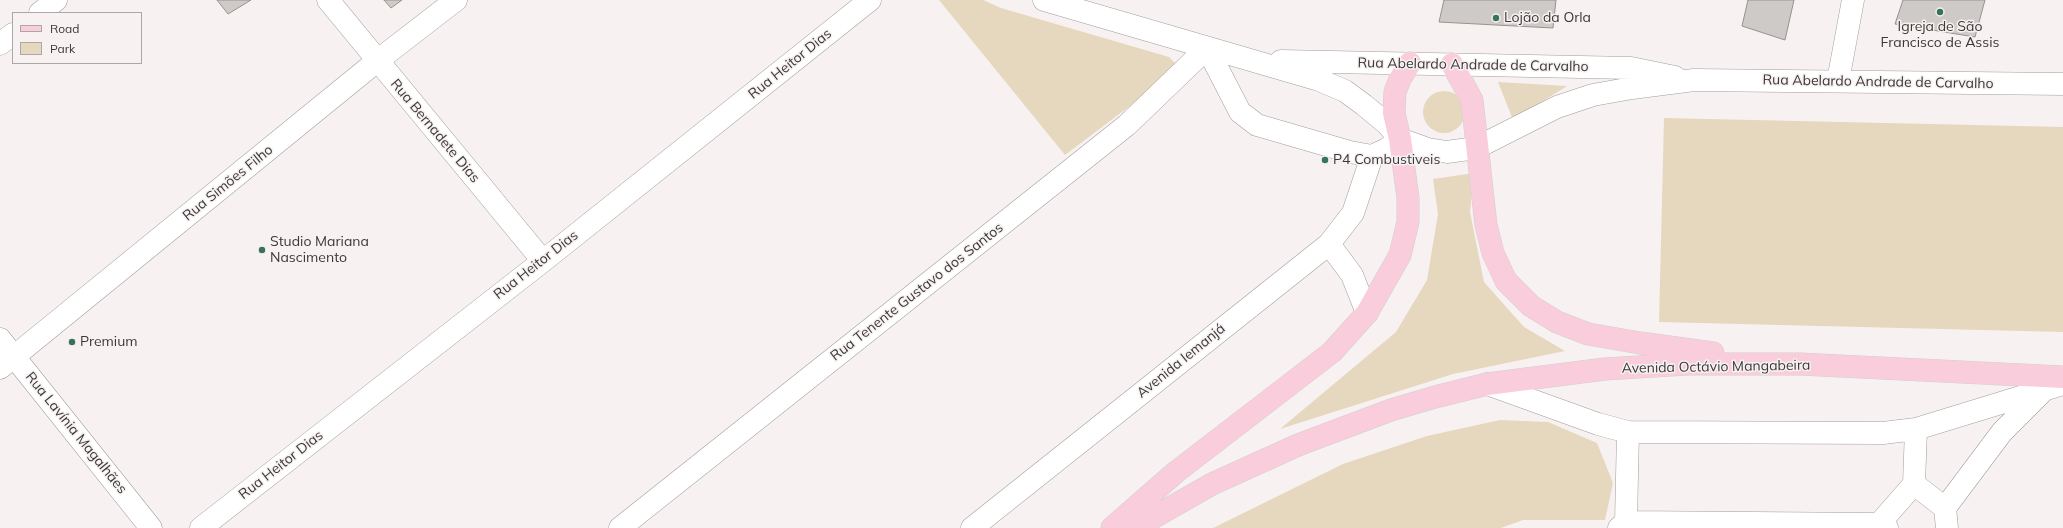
<!DOCTYPE html>
<meta charset="utf-8">
<style>
body{margin:0}
#map{position:relative;width:2063px;height:528px;overflow:hidden;background:#f7f2f1;font-family:Mulish,sans-serif}
canvas{display:block}
.legend{position:absolute;left:12px;top:12px;width:130px;height:52px;box-sizing:border-box;background:#f7f2f1;border:1px solid #aba8a7;margin:0;padding:5px 7px;list-style:none;font-size:12px;color:#3a3838}
.legend li{display:flex;align-items:center;gap:8px;height:20px}
.legend b{width:20px;border:1px solid #aba8a7}
</style>
<div id="map">
<canvas width="2063" height="528"></canvas>
<ul class="legend">
<li><b style="height:5px;background:#facddd"></b>Road</li>
<li><b style="height:11px;background:#e6d8be"></b>Park</li>
</ul>
</div>
<script>
const context = document.querySelector('canvas').getContext('2d');
context.lineJoin = 'round';
function fillPath(path, color) {
  context.fillStyle = color;
  context.fill(path, 'evenodd');
}
function poly(rows) {
  const path = new Path2D();
  for (const r of rows) {
    if (r.length === 3) {
      path.moveTo(r[0] + r[2], r[1]);
      path.arc(r[0], r[1], r[2], 0, 2 * Math.PI);
      continue;
    }
    path.moveTo(r[0], r[1]);
    for (let i = 2; i < r.length; i += 2) path.lineTo(r[i], r[i + 1]);
  }
  return path;
}
function strokePath(path, color, width, dash) {
  context.strokeStyle = color;
  context.lineWidth = width;
  context.lineCap = dash ? 'butt' : 'round';
  context.setLineDash(dash || []);
  context.stroke(path);
}
function write(font, color, halo, rows, align = 'center') {
  context.font = font + ' Mulish,sans-serif';
  context.lineWidth = 3;
  context.setLineDash([]);
  context.textBaseline = 'middle';
  context.strokeStyle = halo;
  context.fillStyle = color;
  for (const [text, x, y, turn = 0] of rows) {
    context.save();
    context.translate(x, y);
    context.rotate((+turn || 0) * Math.PI / 180);
    context.textAlign = isNaN(turn) ? turn : align;
    if (halo) context.strokeText(text, 0, 0);
    context.fillText(text, 0, 0);
    context.restore();
  }
}
fillPath(poly([
 [939,0,983,0,1001,8,1169,57,1177,65,1163,81,1065,155],
 [1498,82,1567,86,1513,120],
 [1444,112,21],
 [1664,118,2063,127,2063,332,1659,322],
 [1474,173,1470,212,1484,282,1524,327,1565,351,1453,374,1280,429,1396,332,1427,280,1438,214,1433,179],
 [1500,420,1548,422,1597,443,1613,483,1605,520,1523,520,1501,528,1213,528,1343,464,1427,436]
]), '#e6d8be');
const building = poly([
 [217,0,251,0,228,14,217,0],
 [384,0,402,0,391,8,384,0],
 [1444,0,1556,0,1553,28,1439,22,1444,0],
 [1748,0,1794,0,1785,40,1742,26,1748,0],
 [1903,0,1985,0,1975,37,1895,24,1903,0]
]);
fillPath(building, '#cecac8');
strokePath(building, '#95928f', 1);
const minor = poly([
 [328,0,543,261],
 [1044,0,1319,80,1345,91,1364,105,1387,124,1400,139,1428,149,1447,152,1476,148,1557,107,1593,95,1632,88,1694,80,2063,84],
 [40,13,56,0],
 [0,44,13,34],
 [1207,48,1240,112,1257,125,1350,152,1372,156,1387,149,1400,139],
 [1281,61,1631,68,1675,77],
 [1838,81,1853,0],
 [1329,244,1353,213,1372,156],
 [0,339,151,528],
 [0,368,377,61,456,0],
 [1487,384,1598,424,1628,432,1883,433,1916,429,2063,384],
 [1914,484,1945,508,1947,528],
 [1945,508,2002,432,2043,391],
 [1626,522,1628,432],
 [1879,524,1914,484,1916,429],
 [201,528,543,261,870,0],
 [620,528,1127,125,1207,48],
 [972,528,1329,244,1352,275,1367,313],
 [1619,528,1626,522,1879,524,1887,528]
]);
const major = poly([
 [1452,64,1472,100,1486,225,1493,253,1506,281,1531,306,1557,322,1588,334,1640,343,1713,353],
 [1112,528,1176,472,1332,352,1367,313,1400,255,1408,222,1408,198,1400,139,1394,113,1395,92,1400,79,1410,63],
 [1135,528,1212,484,1298,445,1391,410,1435,397,1487,384,1605,369,1688,364,1800,364,2063,377]
]);
strokePath(minor, '#a29d9d', 23);
strokePath(major, '#d0cfcf', 23);
strokePath(minor, '#fff', 22);
strokePath(major, '#facddd', 22);
for (const [x, y, r, color] of [
 [1940,12,4,"#38735d"],
 [1496,18,4,"#38735d"],
 [1325,160,4,"#38735d"],
 [262,250,4,"#38735d"],
 [72,342,4,"#38735d"]
]) {
  const dot = new Path2D();
  dot.arc(x, y, r, 0, 2 * Math.PI);
  context.fillStyle = color;
  context.fill(dot);
  strokePath(dot, '#f7f2f1', 1.5);
}
write('14px', '#3a3838', '#f7f2f1', [
 ["Lojão da Orla",1504,18],
 ["Igreja de São",1940,27,"center"],
 ["Francisco de Assis",1940,43,"center"],
 ["P4 Combustiveis",1333,160],
 ["Studio Mariana",270,242],
 ["Nascimento",270,258],
 ["Premium",80,342]
], 'left');
write('14px', '#3a3838', '#f7f2f1', [
 ["Rua Heitor Dias",790,64,-39],
 ["Rua Abelardo Andrade de Carvalho",1473,65,1],
 ["Rua Abelardo Andrade de Carvalho",1878,82,1],
 ["Rua Bernadete Dias",435,131,50],
 ["Rua Simões Filho",228,183,-39],
 ["Rua Heitor Dias",536,265,-38],
 ["Rua Tenente Gustavo dos Santos",917,292,-38],
 ["Avenida Iemanjá",1181,361,-39],
 ["Avenida Octávio Mangabeira",1716,367,-1],
 ["Rua Lavínia Magalhães",76,433,51],
 ["Rua Heitor Dias",281,465,-38]
]);
</script>
